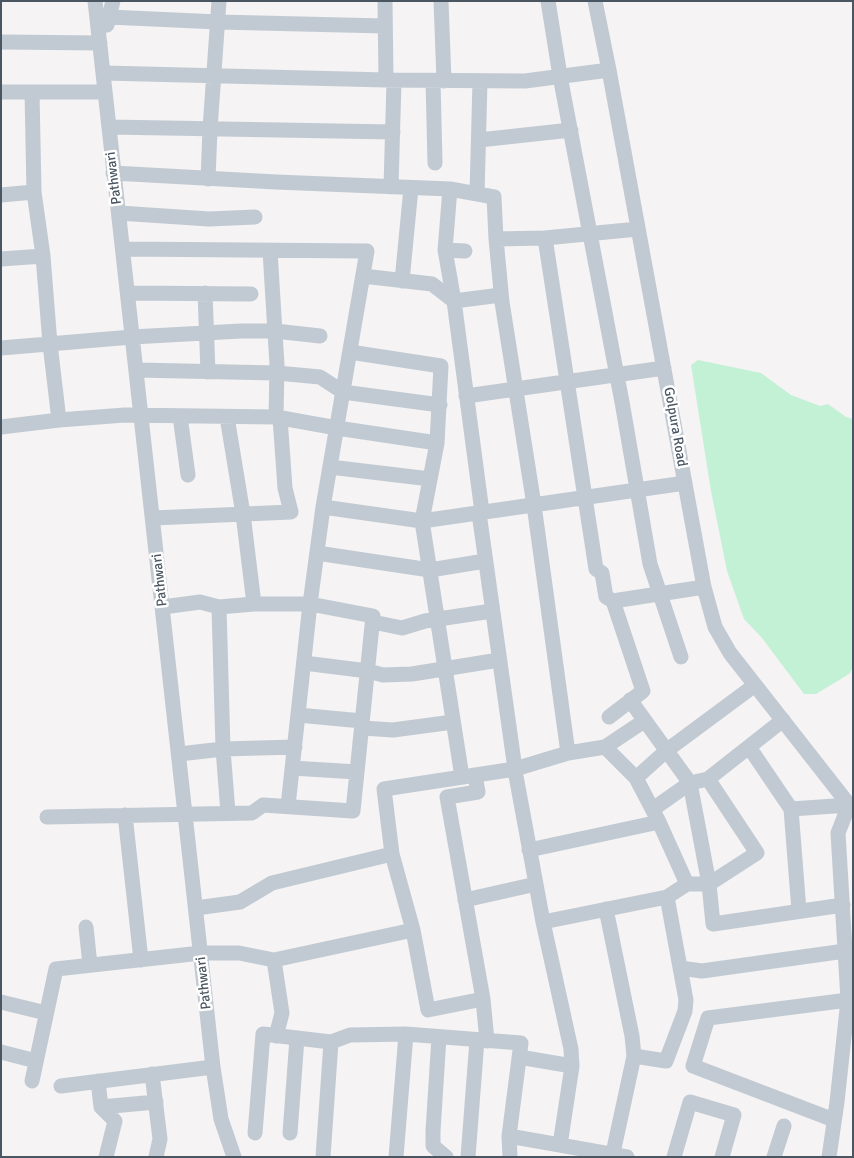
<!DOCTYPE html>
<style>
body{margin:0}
#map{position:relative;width:854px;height:1158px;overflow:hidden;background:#f5f3f3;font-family:Signika,sans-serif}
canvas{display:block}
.frame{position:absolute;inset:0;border:2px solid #4a5661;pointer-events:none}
</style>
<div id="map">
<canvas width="854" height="1158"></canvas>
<div class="frame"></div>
</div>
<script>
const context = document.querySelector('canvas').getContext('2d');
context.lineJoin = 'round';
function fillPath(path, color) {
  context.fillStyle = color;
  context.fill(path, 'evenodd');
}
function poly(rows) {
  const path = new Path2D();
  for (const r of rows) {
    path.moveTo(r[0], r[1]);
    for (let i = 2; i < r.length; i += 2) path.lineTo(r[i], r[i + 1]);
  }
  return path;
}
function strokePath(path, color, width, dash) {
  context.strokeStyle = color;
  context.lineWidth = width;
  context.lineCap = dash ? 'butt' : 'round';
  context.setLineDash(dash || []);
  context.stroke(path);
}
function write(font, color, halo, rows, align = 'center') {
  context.font = font + ' Signika,sans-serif';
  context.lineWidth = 5;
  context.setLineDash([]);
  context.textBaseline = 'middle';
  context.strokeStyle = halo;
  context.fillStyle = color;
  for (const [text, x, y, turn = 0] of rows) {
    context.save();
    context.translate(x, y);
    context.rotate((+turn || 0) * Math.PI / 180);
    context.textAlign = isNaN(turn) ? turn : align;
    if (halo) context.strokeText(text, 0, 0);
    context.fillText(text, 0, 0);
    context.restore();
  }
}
fillPath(poly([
 [698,360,761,373,791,395,820,406,828,404,846,417,853,419,853,668,849,674,816,694,804,694,762,638,744,619,727,571,711,491,691,365]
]), '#c3f1d5');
strokePath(poly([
 [95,1,213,1067,221,1119,234,1157],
 [385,1,386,80],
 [441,1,444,81],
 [548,1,560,76,622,402,650,564,681,657],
 [595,1,609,70,704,587,715,627,730,653,853,810],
 [109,17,218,22,385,26],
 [107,25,113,1],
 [1,42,100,43],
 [104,73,386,80,525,81,609,70],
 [433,81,435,163],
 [1,92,105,92],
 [32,92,34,192,43,256,50,344,59,420],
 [109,127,393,132],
 [479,140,571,130],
 [113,173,276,182,450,189,494,197,496,239,502,302,534,505,568,753],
 [208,179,210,129,219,1],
 [391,187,394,81],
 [450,189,445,250,465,251],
 [477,194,480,81],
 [1,195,34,192],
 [119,213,209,219,255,217],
 [545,238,596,569,602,573,606,597,613,601,643,691,609,717],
 [496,239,545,238,638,229],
 [123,249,367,251,323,507,310,604,288,806],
 [445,250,454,301],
 [270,251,277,365,276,417],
 [1,259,43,256],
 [363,276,432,284,454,301],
 [402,281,411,188],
 [128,293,251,294],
 [205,293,208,372],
 [1,348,132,337,241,331,275,331,320,336],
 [350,352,441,366,437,443,422,521,462,777],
 [136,370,277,373,320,377,343,392,440,405],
 [466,396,664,368],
 [180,416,188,475],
 [227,417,243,514,254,604],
 [1,427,59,420,125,415,276,417,337,428,437,443],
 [330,467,430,479],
 [323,507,422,521,685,483],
 [482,512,454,301,501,295],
 [479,513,516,776,543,922,571,1049,572,1066,560,1145],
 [153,518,291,512,285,488,280,418],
 [317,553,430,570,485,561],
 [613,601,704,587],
 [163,607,200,602,219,607,223,749,228,813],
 [373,622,402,628,425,621,492,611],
 [304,663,368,671,383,675,412,674,499,660],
 [630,700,690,783,709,884,713,924,843,905],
 [298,715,362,721],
 [362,728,393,730,453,722],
 [605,747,644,721],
 [749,747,791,809,799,911],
 [179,754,223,749,295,747],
 [292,768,357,772],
 [475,775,478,792,447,797,483,999,487,1041],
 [636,778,666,751,755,685],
 [653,809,690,783,708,779,783,720],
 [791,809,849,805,838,833,848,1000,837,1102,829,1157],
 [125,815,141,960],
 [47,817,252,813,263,805,353,811,373,616,310,604,254,604,219,607],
 [529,850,659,822],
 [465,900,536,884],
 [196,908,240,902,272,883,392,854],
 [606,909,632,1036,634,1056,613,1153],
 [543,922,667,897,687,884,709,884,757,853,708,779],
 [86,927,90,965],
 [274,960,282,1013,276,1036],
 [680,968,702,971,845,951],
 [483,999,428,1010,413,930,392,854,384,789,515,769,568,753,605,747,636,778,659,822,687,884],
 [1,1002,46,1013],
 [439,1037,433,1131,433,1146,446,1157],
 [1,1052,36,1061],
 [634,1056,666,1061,685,1011,686,1000,667,897],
 [519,1057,572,1066],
 [152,1074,160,1139,156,1157],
 [32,1081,56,969,201,953,239,953,274,960,413,930],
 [98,1081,101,1107,115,1121,106,1157],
 [61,1086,213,1067],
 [101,1107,156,1102],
 [834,1120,693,1066,708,1018,848,1000],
 [255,1133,263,1034,331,1042,350,1035,406,1034,521,1043,509,1136,510,1157],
 [290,1133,297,1038],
 [509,1136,627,1157],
 [323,1157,331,1042],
 [396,1157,406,1034],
 [468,1157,477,1040],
 [674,1157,690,1102,734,1115,722,1157],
 [774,1157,784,1126]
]), '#c1cad2', 15);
write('14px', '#4a5661', '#fff', [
 ["Pathwari",114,178,-97],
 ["Golpura Road",675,427,80],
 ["Pathwari",160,580,-96],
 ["Pathwari",204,983,-96]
]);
</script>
